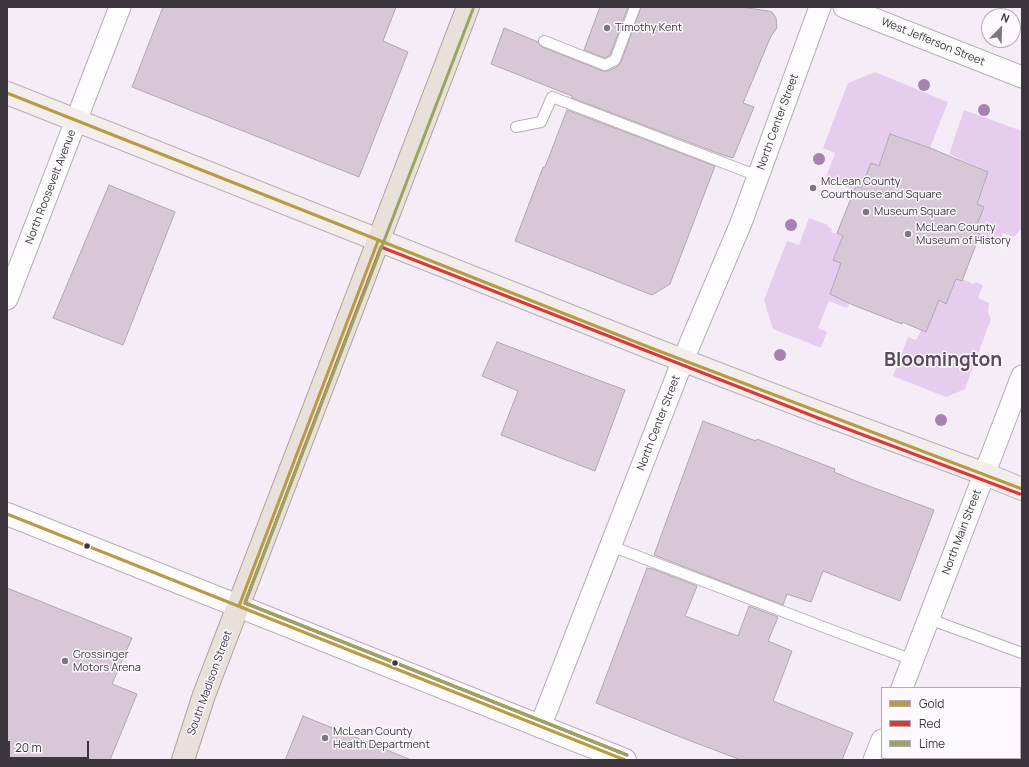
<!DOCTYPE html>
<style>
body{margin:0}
#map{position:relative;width:1029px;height:767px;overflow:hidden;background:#f5ecf8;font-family:Manrope,sans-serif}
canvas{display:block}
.frame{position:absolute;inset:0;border:8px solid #3d363f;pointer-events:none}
.legend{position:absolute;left:881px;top:687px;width:140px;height:72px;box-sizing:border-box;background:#fdf9fe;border:1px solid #b0abb2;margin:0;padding:5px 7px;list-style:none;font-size:12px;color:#3d363f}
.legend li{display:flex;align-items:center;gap:8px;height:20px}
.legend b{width:20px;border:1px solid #b0abb2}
.north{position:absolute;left:981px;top:8px;width:40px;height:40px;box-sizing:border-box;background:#fdf9fe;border:1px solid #b0abb2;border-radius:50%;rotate:23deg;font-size:11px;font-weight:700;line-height:16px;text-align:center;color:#3d363f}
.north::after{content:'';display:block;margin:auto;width:14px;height:18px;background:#7d7680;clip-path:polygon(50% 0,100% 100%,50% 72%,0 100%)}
.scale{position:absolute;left:8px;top:741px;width:81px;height:18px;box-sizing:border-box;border:2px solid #3d363f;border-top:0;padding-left:5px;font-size:12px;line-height:14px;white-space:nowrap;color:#3d363f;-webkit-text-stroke:3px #fdf9fe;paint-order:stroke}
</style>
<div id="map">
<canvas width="1029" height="767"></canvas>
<div class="frame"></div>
<ul class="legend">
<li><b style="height:5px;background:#b79c45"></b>Gold</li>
<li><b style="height:5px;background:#d83b35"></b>Red</li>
<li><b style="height:5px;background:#99a65e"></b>Lime</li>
</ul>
<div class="north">N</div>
<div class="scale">20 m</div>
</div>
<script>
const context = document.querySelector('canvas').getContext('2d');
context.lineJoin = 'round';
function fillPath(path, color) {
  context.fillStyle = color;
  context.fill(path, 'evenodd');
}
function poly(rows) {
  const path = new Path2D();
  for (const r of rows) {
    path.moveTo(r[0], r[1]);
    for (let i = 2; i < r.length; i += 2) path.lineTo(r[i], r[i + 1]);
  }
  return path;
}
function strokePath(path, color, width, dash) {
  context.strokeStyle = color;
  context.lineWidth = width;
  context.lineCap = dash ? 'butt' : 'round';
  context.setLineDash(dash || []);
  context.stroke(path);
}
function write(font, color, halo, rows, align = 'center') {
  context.font = font + ' Manrope,sans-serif';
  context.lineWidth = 3;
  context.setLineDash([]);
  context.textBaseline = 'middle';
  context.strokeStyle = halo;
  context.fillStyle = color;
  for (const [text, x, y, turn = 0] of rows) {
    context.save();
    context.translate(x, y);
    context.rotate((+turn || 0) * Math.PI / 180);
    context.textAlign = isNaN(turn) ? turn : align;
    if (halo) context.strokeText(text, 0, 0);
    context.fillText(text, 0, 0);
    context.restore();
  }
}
fillPath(poly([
 [875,72,948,102,930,148,890,134,879,166,871,163,861,188,856,186,854,190,825,180,835,153,823,148,848,83],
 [964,110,1022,131,1022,228,1014,237,1003,233,998,246,978,238,979,234,974,232,984,207,977,204,988,172,949,154],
 [809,218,828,225,828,227,832,229,831,232,843,236,841,263,830,294,850,303,847,308,829,301,818,328,827,332,821,348,773,329,764,300,787,241,799,245],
 [956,279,961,281,962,279,974,284,975,282,983,285,978,298,989,303,988,313,991,319,965,389,946,397,893,376,908,337,916,340,921,330,926,332,939,300,946,303]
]), '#e6cdee');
const building = poly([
 [163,7,396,7,383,41,408,52,359,177,132,87,163,7],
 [600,7,628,7,610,55,605,58,584,50,600,7],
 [641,7,742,7,768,11,772,12,776,18,777,28,771,36,743,103,754,107,733,158,720,154,572,98,572,96,491,64,504,28,538,42,542,47,603,71,608,71,618,66,621,62,641,7],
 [567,110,715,166,670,284,652,295,515,241,543,167,545,167,567,110],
 [890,134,930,148,988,172,977,204,984,207,974,232,980,234,962,281,956,279,946,304,939,300,926,332,902,322,902,324,853,305,830,294,841,263,833,260,843,236,837,233,856,186,861,188,871,163,879,166,890,134],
 [109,185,175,212,123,345,53,318,109,185],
 [497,342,625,390,595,471,501,435,518,391,482,376,497,342],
 [703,421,756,441,757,439,835,469,834,472,858,482,934,510,900,601,823,571,811,602,787,594,783,605,654,555,703,421],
 [647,568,649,569,650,568,697,586,685,616,738,636,749,606,778,617,768,641,792,651,773,701,853,733,842,760,741,760,683,738,596,703,647,568],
 [7,588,132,638,112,684,137,694,110,760,7,760,7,588],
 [303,716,409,759,409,760,285,760,303,716]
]);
fillPath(building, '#d8c8d7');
strokePath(building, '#afa7af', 1);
const service = poly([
 [544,41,605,65,615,60,635,7],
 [516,127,541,122,552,97,758,176],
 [611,546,842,634,913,660],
 [929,619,1022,653],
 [1022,731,1022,733]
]);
const minor = poly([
 [844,7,1022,77],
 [7,299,120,7],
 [902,688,1022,376],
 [540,727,683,360,741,223,820,7],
 [874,760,882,740]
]);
const tertiary = poly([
 [7,514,625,760]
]);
const secondary = poly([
 [7,93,651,348,815,411,985,474,1022,489]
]);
const primary = poly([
 [183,760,204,695,468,7]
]);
strokePath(service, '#b6aeb8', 12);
strokePath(minor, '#b6aeb8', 23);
strokePath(tertiary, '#b6aeb8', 24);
strokePath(secondary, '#b6aeb8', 24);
strokePath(primary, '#b19f9a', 24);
strokePath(service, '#fefcfe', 10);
strokePath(minor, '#fefcfe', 21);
strokePath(tertiary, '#fefcfe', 22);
strokePath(secondary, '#f3eeed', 22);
strokePath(primary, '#e9dfdb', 22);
strokePath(poly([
 [7,93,651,348,1022,489],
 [7,514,625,760],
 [239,606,378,241]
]), '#b79c45', 3);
strokePath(poly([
 [627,755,245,603,381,247,813,416,1020,494]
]), '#d83b35', 3);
strokePath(poly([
 [473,9,245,603,627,755]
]), '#99a65e', 3);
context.fillStyle = '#a682b0';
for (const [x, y] of [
 [924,85],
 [984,110],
 [819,159],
 [791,225],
 [780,355],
 [941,420]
]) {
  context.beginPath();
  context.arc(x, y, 6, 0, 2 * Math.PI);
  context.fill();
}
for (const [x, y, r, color] of [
 [607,28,4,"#7d7680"],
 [813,188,4,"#7d7680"],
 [866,212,4,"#7d7680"],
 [908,234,4,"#7d7680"],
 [87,546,3.5,"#3d363f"],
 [65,661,4,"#7d7680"],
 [395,663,3.5,"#3d363f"],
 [325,738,4,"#7d7680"]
]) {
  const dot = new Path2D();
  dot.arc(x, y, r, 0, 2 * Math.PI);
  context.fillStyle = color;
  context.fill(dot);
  strokePath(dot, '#fdf9fe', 1.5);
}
write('11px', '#3d363f', '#fdf9fe', [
 ["Timothy Kent",615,28],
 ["McLean County",821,182],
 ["Courthouse and Square",821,195],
 ["Museum Square",874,212],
 ["McLean County",916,228],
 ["Museum of History",916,241],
 ["Grossinger",73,655],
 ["Motors Arena",73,668],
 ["McLean County",333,732],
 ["Health Department",333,745]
], 'left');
write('11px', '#3d363f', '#fdf9fe', [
 ["West Jefferson Street",933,42,22],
 ["North Center Street",778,122,-70],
 ["North Roosevelt Avenue",51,187,-69],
 ["North Center Street",659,423,-69],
 ["North Main Street",962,532,-69],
 ["South Madison Street",210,683,-70]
]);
write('bold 19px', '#594a5e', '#fdf9fe', [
 ["Bloomington",943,361]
]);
</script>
